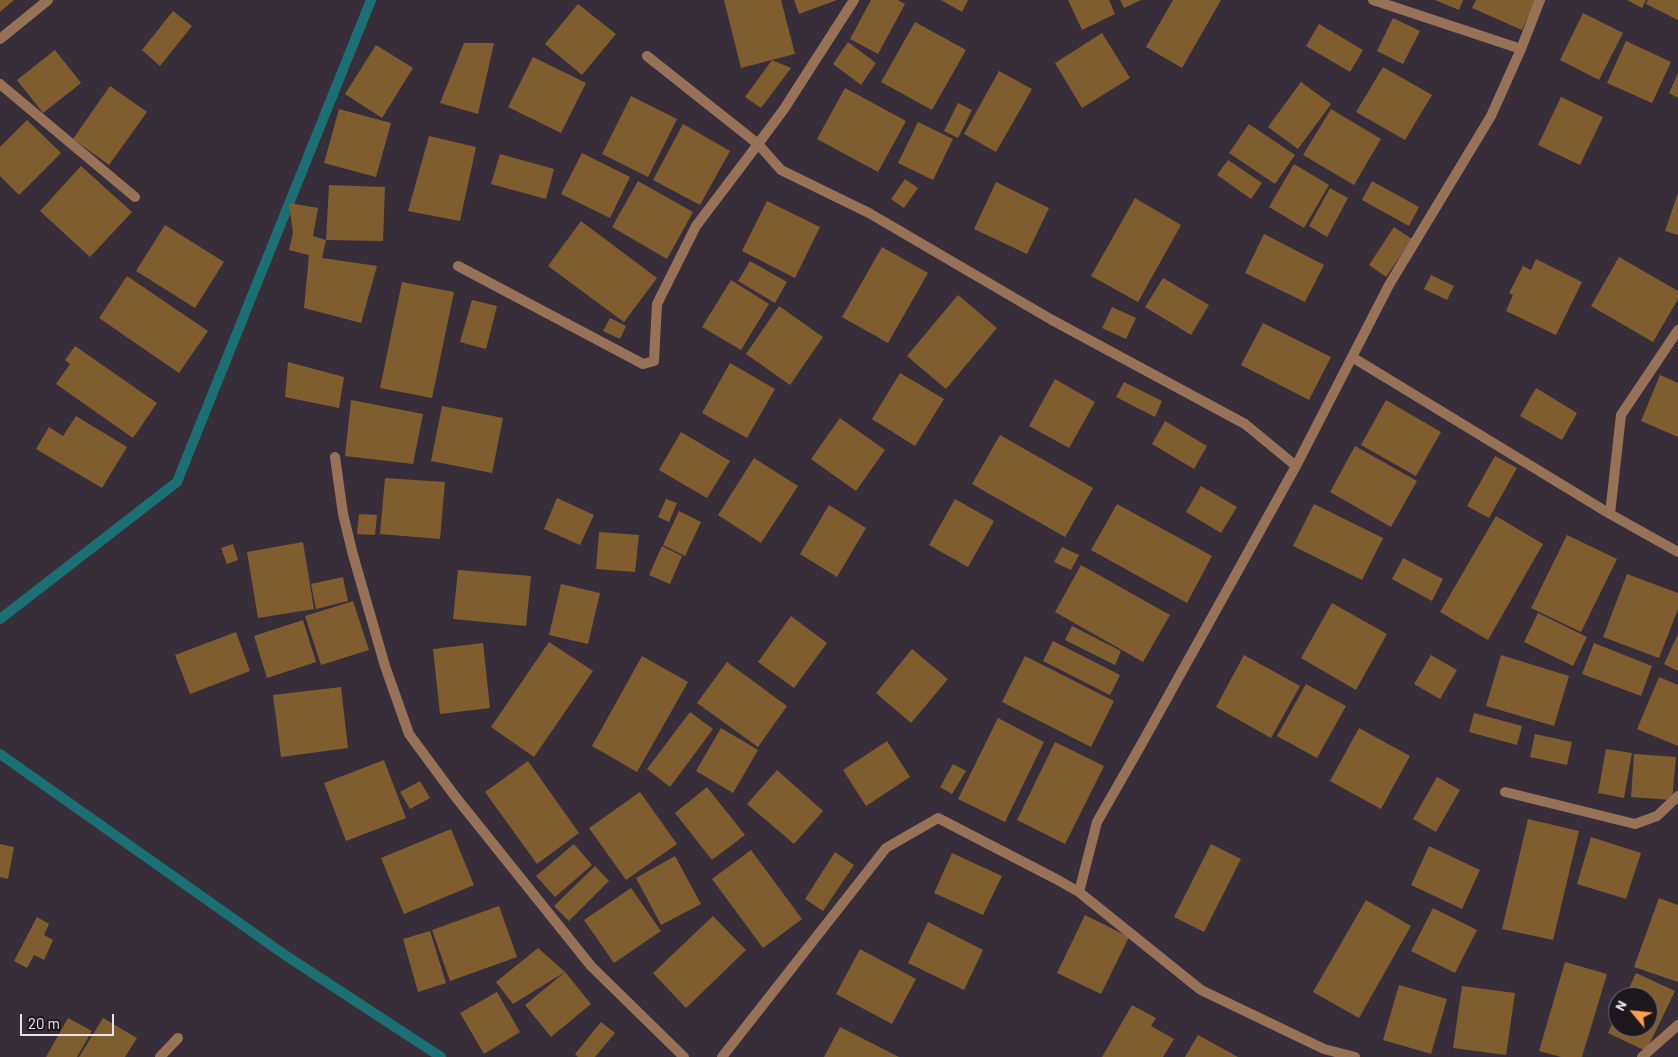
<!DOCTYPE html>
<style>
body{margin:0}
#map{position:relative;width:1678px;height:1057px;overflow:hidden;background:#382e3a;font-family:Barlow,sans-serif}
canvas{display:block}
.north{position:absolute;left:1608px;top:987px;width:50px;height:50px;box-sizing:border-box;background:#1d181d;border:1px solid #6f696f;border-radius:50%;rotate:298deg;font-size:14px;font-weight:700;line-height:20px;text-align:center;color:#eae3ea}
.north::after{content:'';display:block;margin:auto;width:18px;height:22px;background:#fa9f4e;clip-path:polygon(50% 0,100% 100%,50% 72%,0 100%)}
.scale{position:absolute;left:20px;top:1014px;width:94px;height:22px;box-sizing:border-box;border:2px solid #eae3ea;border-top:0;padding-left:6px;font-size:15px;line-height:18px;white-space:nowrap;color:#eae3ea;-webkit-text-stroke:4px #1d181d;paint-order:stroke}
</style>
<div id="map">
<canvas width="1678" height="1057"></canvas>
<div class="north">N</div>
<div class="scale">20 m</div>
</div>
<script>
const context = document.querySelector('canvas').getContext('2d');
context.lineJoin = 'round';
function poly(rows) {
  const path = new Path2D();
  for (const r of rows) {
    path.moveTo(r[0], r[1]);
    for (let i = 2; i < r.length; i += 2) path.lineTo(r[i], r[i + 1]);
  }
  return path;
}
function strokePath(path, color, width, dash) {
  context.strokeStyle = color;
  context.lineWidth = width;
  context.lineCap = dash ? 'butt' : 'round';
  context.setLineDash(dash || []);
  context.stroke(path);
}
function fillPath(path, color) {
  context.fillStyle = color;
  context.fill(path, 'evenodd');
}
strokePath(poly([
 [0,619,177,482,371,0],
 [0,754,285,955,441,1057]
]), '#1a7072', 10);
fillPath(poly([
 [0,0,14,0,0,12],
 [724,0,781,0,795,54,741,68],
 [794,0,837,0,799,14],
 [871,0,898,0,905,4,878,54,850,39],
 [941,0,968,0,962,12],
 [1068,0,1109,0,1115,14,1082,30],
 [1120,0,1141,0,1124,8],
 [1173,0,1221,0,1182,68,1146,47],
 [1435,0,1463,0,1459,10],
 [1476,0,1536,0,1522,30,1472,8],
 [1627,0,1646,0,1642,8],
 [1648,0,1678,0,1678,20,1646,4],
 [578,4,616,34,582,75,545,44],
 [173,11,192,26,160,66,142,50],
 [1583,13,1623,33,1599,80,1560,60],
 [1393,18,1420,31,1403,64,1377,51],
 [915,22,966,50,932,110,881,82],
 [1319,24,1363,50,1350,72,1306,46],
 [1102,33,1130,78,1082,108,1055,63],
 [1626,41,1671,62,1652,103,1607,83],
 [848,42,876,63,861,85,833,64],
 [464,43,494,43,478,114,440,103],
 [376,45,413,68,382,118,345,94],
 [55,50,81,83,43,113,17,80],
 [533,57,586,83,561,133,508,107],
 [772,60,791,68,761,108,745,97],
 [1383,67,1432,95,1405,140,1356,112],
 [999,71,1032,89,996,152,964,134],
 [1678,73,1678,98,1669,93],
 [1301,82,1331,104,1298,149,1268,127],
 [110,86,147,112,109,165,73,139],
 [845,88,906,121,878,172,817,139],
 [631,96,677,119,648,177,602,154],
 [1561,97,1603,117,1580,165,1538,145],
 [958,103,972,110,958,138,944,131],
 [339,109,391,123,376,177,324,163],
 [1331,109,1381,139,1354,185,1303,155],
 [27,120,61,153,19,195,0,176,0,147],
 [918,122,953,139,933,180,898,163],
 [683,124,730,151,700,205,653,180],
 [1249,124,1295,155,1275,184,1229,153],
 [429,136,476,147,460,221,408,211],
 [582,153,630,177,610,218,561,194],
 [500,154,554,169,546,199,491,184],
 [1228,160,1262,183,1251,199,1217,175],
 [1294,164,1329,185,1304,228,1269,207],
 [81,166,132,212,90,257,40,211],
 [905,179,918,188,904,208,891,199],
 [638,181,693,212,667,259,612,227],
 [1372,181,1419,207,1409,226,1362,200],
 [996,182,1049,208,1027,254,974,229],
 [329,185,385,187,383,241,326,240],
 [1330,188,1348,198,1327,237,1309,226],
 [1678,193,1678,235,1665,231],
 [1135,198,1181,225,1138,302,1091,276],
 [767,201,820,227,795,278,742,251],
 [289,203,318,208,313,236,326,240,322,258,377,266,361,323,304,308,309,255,289,250,293,233],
 [581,221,657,278,624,322,548,266],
 [165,225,224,262,195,308,136,271],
 [1394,227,1412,239,1386,277,1369,265],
 [1264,234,1324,265,1305,302,1245,273],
 [882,247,928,273,888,343,842,317],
 [1619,257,1678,291,1678,299,1653,342,1591,306],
 [1536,259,1582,282,1556,335,1506,311,1513,295,1509,293,1523,266,1531,270],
 [750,261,787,282,775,303,738,281],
 [1431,275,1454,286,1447,300,1424,289],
 [127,276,208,331,179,373,99,318],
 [1163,278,1209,305,1191,335,1145,307],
 [731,280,769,304,741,350,702,327],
 [402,282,454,292,432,398,380,388],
 [958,295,997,328,946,389,907,356],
 [472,300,497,306,486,349,460,342],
 [779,306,823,337,790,385,746,354],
 [1112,307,1136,318,1126,339,1102,328],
 [610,318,626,326,620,339,603,331],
 [1263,323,1331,357,1309,400,1241,365],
 [75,346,157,403,133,438,56,384,70,364,65,360],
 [288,362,344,377,339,408,285,397],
 [730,363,775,389,747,438,702,413],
 [900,373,944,399,915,446,872,419],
 [1660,375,1678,383,1678,437,1641,421],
 [1055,379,1095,402,1069,448,1029,426],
 [1124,382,1162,401,1155,417,1116,397],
 [1536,388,1577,413,1562,440,1520,416],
 [351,400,423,414,413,464,345,456],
 [1386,400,1441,432,1416,476,1361,445],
 [442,406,503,418,492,473,431,461],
 [76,416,127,447,102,488,36,449,49,427,63,436],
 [840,418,885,450,856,491,811,459],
 [1165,421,1207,446,1194,469,1152,444],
 [681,432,730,461,707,498,659,470],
 [1000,435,1093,488,1065,537,972,484],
 [1355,446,1417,481,1391,527,1330,492],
 [1495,456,1517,468,1489,518,1467,506],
 [754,458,798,486,761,543,718,515],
 [385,478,445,482,440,539,380,534],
 [1201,486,1237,507,1221,533,1186,512],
 [557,498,594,515,580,545,544,529],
 [666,499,677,503,669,522,658,517],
 [955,499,994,521,968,567,929,545],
 [1117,504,1212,556,1187,603,1091,550],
 [1314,504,1383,538,1362,580,1293,546],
 [829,505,866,528,837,577,800,554],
 [679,511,701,522,685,556,663,545],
 [359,514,377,515,375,535,357,534],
 [1496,516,1543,544,1488,640,1440,612],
 [599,532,639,535,635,572,596,569],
 [1567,535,1617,559,1581,632,1531,608],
 [303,542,314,609,258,618,247,552],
 [233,544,238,560,227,564,221,548],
 [662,546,682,556,670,584,649,575],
 [1062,547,1079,555,1071,570,1054,562],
 [1403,558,1443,579,1432,601,1392,579],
 [1081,565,1170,615,1143,662,1055,612],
 [458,570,531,576,526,626,453,619],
 [1627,574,1678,593,1678,609,1659,658,1603,637],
 [343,577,348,601,316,609,311,584],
 [561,584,600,593,588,644,549,635],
 [353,601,369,650,321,665,305,616],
 [1332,603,1387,634,1356,690,1301,658],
 [1538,613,1587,637,1573,666,1524,642],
 [791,616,827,643,794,688,758,662],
 [303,620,316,662,267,678,254,636],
 [1072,626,1121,651,1115,665,1065,640],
 [236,632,250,671,190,694,175,655],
 [1678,634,1678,671,1664,664],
 [1053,641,1120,675,1110,695,1043,661],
 [549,642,593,671,534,757,491,727],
 [483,643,490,708,440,714,433,649],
 [1594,643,1652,666,1641,696,1582,674],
 [912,649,948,679,911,723,876,693],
 [1244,655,1300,686,1271,738,1216,707],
 [1431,655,1457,670,1440,699,1414,684],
 [1501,655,1569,676,1554,726,1486,706],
 [642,656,688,682,637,772,592,746],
 [1025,656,1114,701,1091,747,1002,702],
 [727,662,787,706,758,747,697,703],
 [1659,677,1678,685,1678,746,1637,729],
 [1306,684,1346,706,1317,758,1277,736],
 [341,687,348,748,281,757,273,695],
 [690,712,713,729,670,787,647,769],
 [1474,713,1522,726,1517,745,1469,732],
 [998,718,1044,742,1005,822,958,799],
 [721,728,758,750,733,793,696,771],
 [1359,728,1410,756,1381,809,1330,781],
 [1535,734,1572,742,1567,765,1530,757],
 [887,741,910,777,866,806,843,770],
 [1055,742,1104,766,1065,844,1017,820],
 [1606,749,1632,753,1624,798,1598,793],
 [1634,754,1676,757,1672,800,1631,797],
 [384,760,406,818,346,841,324,783],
 [528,761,579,833,537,864,485,792],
 [953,764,966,771,952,794,940,787],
 [777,770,823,811,794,844,747,804],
 [1437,777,1460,790,1436,832,1413,819],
 [420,781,430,798,410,809,400,792],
 [707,787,745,835,712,860,675,813],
 [640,792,677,844,626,880,589,828],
 [1528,819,1579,831,1553,940,1502,929],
 [451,829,474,885,404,914,381,858],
 [1591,837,1641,853,1626,899,1577,884],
 [0,844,14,847,8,879,0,877],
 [574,844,592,865,555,897,536,876],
 [1211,844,1241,859,1204,932,1174,917],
 [1429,846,1480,870,1462,909,1411,885],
 [751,850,802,919,763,948,712,879],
 [835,852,854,865,823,911,805,899],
 [952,853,1002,876,983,915,934,893],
 [675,856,701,904,661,925,636,878],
 [595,866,609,881,569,921,554,906],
 [631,888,661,931,614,963,584,920],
 [1659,898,1678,905,1678,982,1634,967],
 [1366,900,1411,926,1359,1018,1313,992],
 [499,906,517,957,450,981,432,930],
 [1433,908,1477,930,1455,973,1411,951],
 [1085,915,1129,937,1101,994,1057,973],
 [713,916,746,950,686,1008,653,973],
 [37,917,49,924,44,935,53,940,44,960,34,955,27,968,14,961],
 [928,922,983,950,964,990,908,963],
 [430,931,446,983,418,992,403,939],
 [538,948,565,972,513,1004,496,982],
 [860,949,916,979,892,1024,836,994],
 [1565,962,1607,974,1582,1057,1561,1057,1539,1051],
 [565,972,591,1004,551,1037,525,1005],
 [1636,973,1675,991,1646,1051,1608,1033,1618,1012,1618,1027,1648,1027,1648,997,1625,997],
 [1399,985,1447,999,1431,1054,1383,1040],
 [1462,986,1515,993,1506,1055,1453,1048],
 [497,992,520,1032,484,1054,460,1013],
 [1132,1005,1156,1018,1151,1026,1174,1039,1163,1057,1102,1057],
 [68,1018,92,1031,77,1057,46,1057],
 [103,1018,137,1038,125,1057,79,1057],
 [601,1022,615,1033,595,1057,578,1057,575,1054],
 [840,1027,899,1057,824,1057],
 [1198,1035,1238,1057,1185,1057]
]), '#7f5d2e');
strokePath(poly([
 [1373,0,1521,49],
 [0,39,48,0],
 [647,56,758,144,784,109,854,0],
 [0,84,135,197],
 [458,266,643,364,654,361,657,304,696,226,758,144,781,170,869,213,1052,320,1245,424,1296,466],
 [1352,357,1610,514,1678,552],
 [335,457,343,514,353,555,385,666,409,734,454,795,591,966,684,1057],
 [1610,514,1621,415,1678,330],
 [1505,792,1635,824,1657,816,1678,796],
 [1079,892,1097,822,1141,745,1296,466,1389,285,1491,116,1521,49,1540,0],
 [160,1057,178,1038],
 [722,1057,886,848,938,818,1056,879,1079,892,1201,990,1324,1049,1355,1057],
 [1642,1057,1678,1025]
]), '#987257', 10);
</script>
